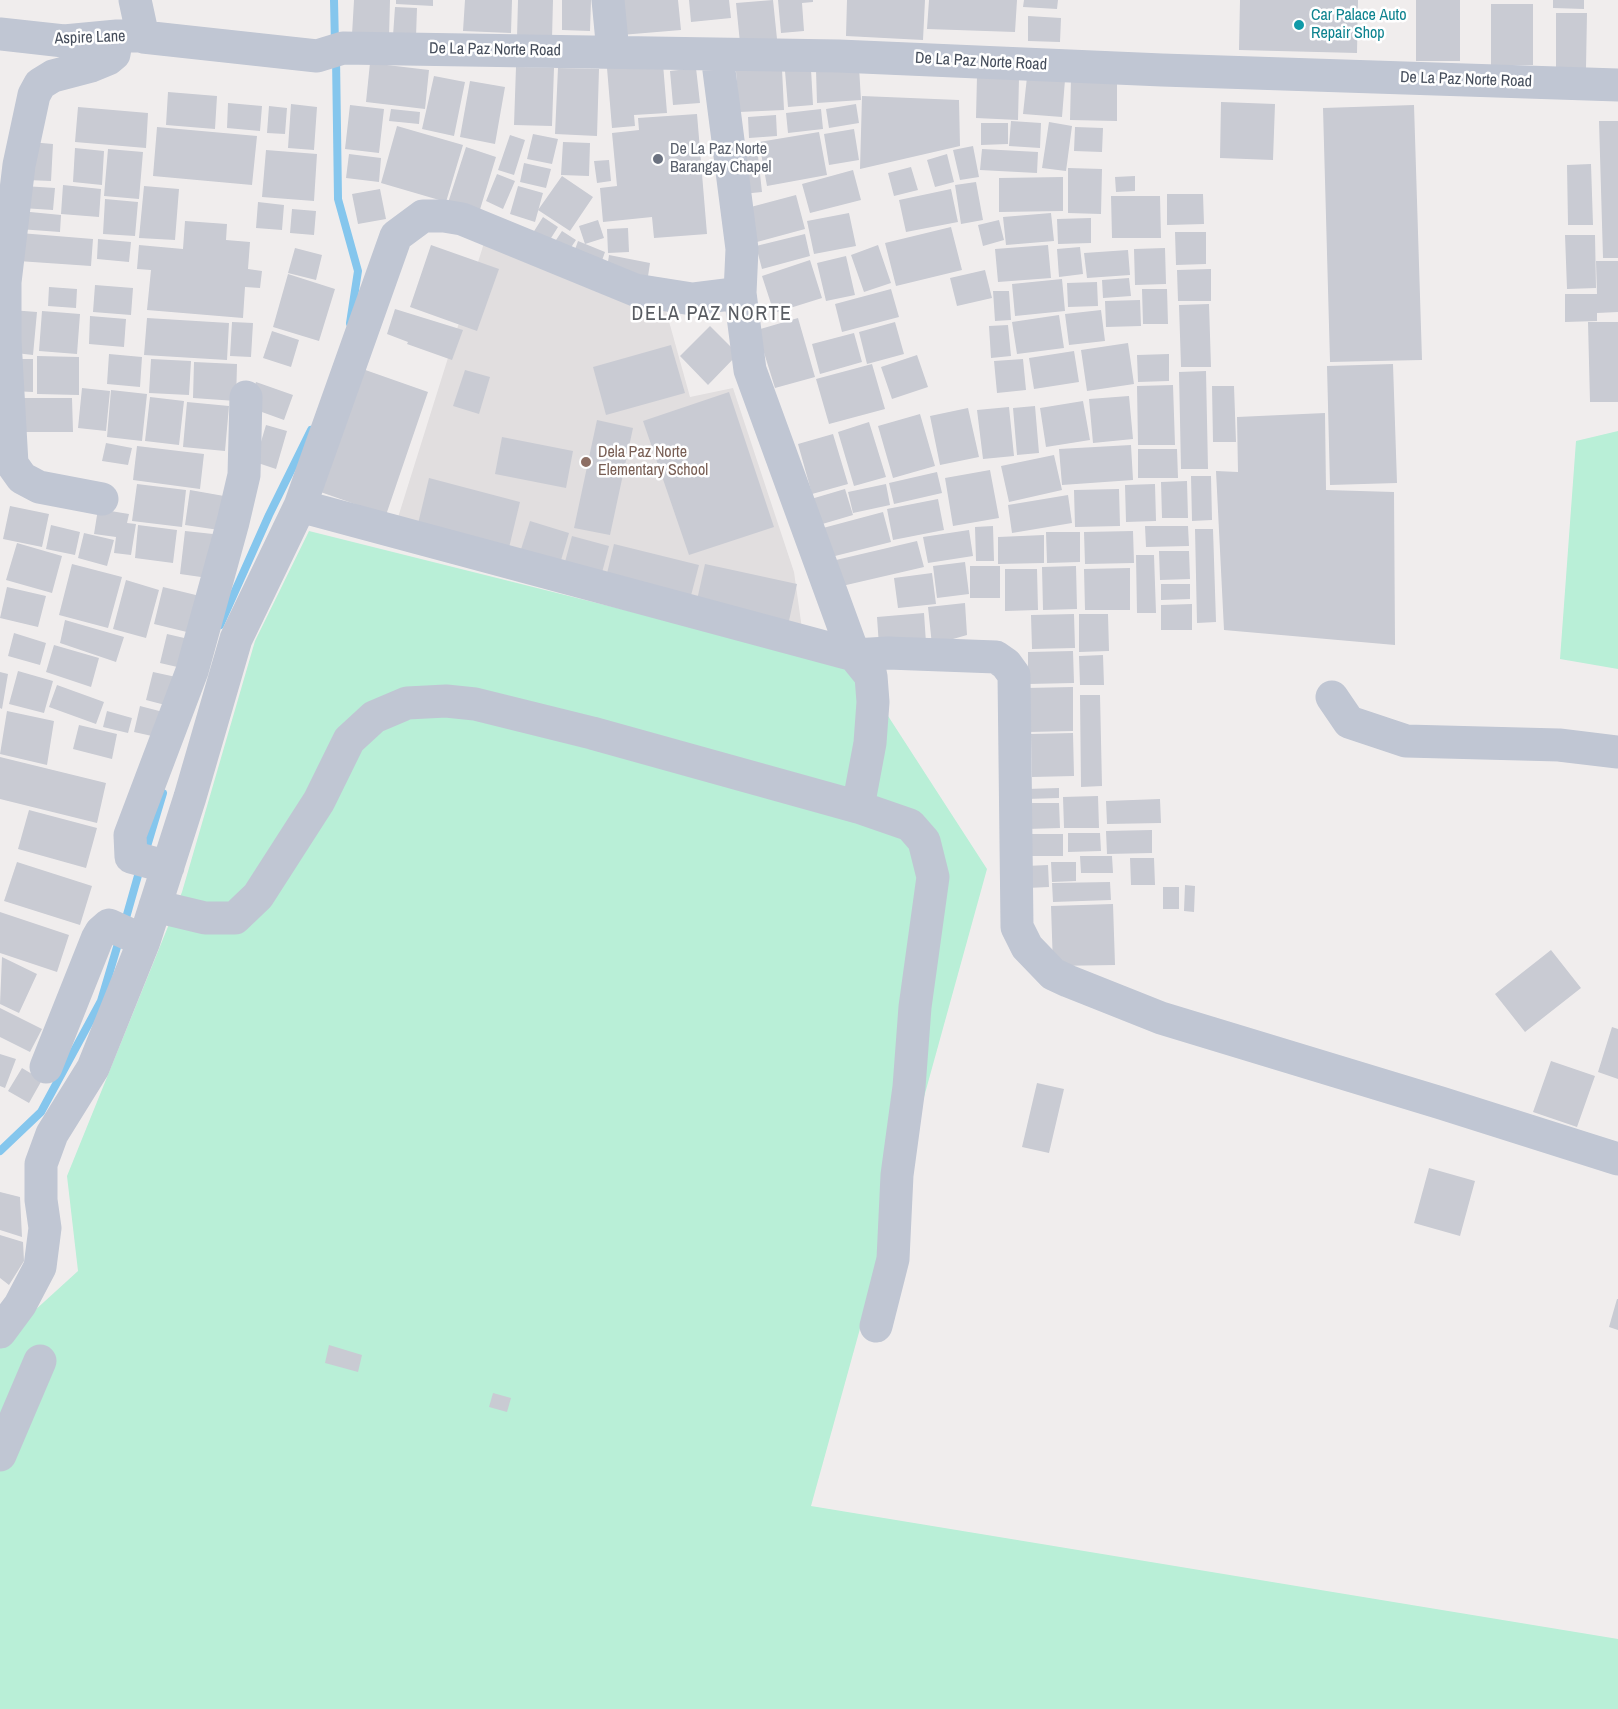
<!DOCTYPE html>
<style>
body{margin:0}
canvas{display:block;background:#f0eded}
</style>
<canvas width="1618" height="1709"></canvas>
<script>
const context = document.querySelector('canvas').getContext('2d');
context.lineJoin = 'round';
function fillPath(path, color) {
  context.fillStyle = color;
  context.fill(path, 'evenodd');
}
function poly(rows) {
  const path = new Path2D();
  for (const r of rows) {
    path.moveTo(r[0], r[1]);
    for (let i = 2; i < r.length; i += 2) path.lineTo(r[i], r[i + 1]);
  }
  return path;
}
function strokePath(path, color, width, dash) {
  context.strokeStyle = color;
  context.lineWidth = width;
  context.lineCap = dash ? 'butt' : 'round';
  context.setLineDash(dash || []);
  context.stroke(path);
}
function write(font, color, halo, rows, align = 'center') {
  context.font = font + ' "Archivo Narrow",sans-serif';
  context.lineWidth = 5;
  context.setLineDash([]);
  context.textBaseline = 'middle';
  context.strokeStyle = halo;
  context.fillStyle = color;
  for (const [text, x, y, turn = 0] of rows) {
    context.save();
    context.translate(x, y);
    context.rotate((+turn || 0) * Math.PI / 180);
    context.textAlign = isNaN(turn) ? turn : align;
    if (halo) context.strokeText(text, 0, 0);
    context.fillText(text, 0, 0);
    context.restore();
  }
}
fillPath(poly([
 [484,243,665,307,690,397,733,388,794,572,803,636,395,527]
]), '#e1dedf');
fillPath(poly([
 [1618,431,1618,669,1560,659,1576,441],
 [309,531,857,668,987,869,811,1506,1618,1639,1618,1709,0,1709,0,1342,78,1271,67,1176,182,892,255,641]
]), '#b9efd7');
strokePath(poly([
 [334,0,335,45],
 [336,57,338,199,358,271,350,323],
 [220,625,269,515,311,430],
 [145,853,163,793],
 [124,925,141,865],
 [0,1151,41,1112,101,1001,120,937]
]), '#85c6ed', 8);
fillPath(poly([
 [354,0,390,0,389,37,352,35],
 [396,0,433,0,433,6,396,4],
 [465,0,512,0,511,33,463,31],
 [518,0,553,0,552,39,517,38],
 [562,0,591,0,590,31,562,30],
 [617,0,678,0,681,30,621,35],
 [689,0,729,0,731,18,691,22],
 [773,0,777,39,740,43,736,3],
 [778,0,813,0,813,2,802,3,804,31,781,33],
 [847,0,925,0,923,40,846,36],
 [929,0,1017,0,1015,32,927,29],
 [1024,0,1058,0,1057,9,1023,7],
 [1240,0,1358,0,1357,53,1239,50],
 [1416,0,1460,0,1460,61,1416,61],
 [1553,0,1584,0,1584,9,1553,8],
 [1491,4,1533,4,1533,65,1491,65],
 [395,7,417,8,416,37,393,36],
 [1556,13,1587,13,1586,68,1556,68],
 [1028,16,1061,18,1060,42,1028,41],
 [370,63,429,70,425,109,366,102],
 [663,64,667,113,634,115,635,126,612,128,607,68],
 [516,67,554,68,552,126,514,125],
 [859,67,861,100,817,103,816,70],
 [558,68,599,69,597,136,555,134],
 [696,68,700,103,673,105,670,71],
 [782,69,784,110,739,112,736,71],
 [811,69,813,105,788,107,785,71],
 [434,76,465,82,454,136,422,129],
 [977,76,1019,78,1018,120,976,118],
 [1027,77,1065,80,1062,117,1023,114],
 [1071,78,1117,79,1117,121,1070,120],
 [470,81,505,87,495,144,460,137],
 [168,92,217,96,215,129,166,125],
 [862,96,959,100,960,146,860,169],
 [1221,102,1275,104,1273,160,1220,158],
 [228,103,262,106,260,131,227,128],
 [291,104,317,107,314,150,288,148],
 [856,104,859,123,829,128,826,109],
 [350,105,384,109,379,153,345,149],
 [1414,105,1422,360,1330,362,1323,108],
 [269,106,287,108,285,134,267,133],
 [78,107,148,113,146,148,75,142],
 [391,109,420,112,419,124,389,121],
 [821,109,823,129,788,133,786,113],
 [697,114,707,234,654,238,652,217,603,222,600,188,617,186,612,133,639,130,638,118],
 [776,115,777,136,749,138,748,117],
 [1011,121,1041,123,1040,148,1009,146],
 [1599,121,1618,121,1618,258,1603,258],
 [1049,122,1072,126,1066,171,1042,168],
 [981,123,1008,123,1008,144,981,145],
 [397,126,463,145,446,202,381,183],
 [157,127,257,136,252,185,153,176],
 [1075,127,1103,128,1102,152,1074,151],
 [854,129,859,160,829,165,824,134],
 [819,132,827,175,767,186,759,142],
 [533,134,558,139,552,164,527,159],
 [510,135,525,140,514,175,498,170],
 [30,142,53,144,51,181,27,180],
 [563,142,590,143,589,176,561,175],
 [973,146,979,177,960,180,953,150],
 [466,147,496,157,478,216,447,206],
 [757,147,762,192,742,194,737,149],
 [75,148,104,151,102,185,73,182],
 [108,149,143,152,139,199,104,196],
 [982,149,1038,152,1037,173,980,170],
 [266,150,317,154,314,201,262,197],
 [349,154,381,158,379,182,346,178],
 [947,154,954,182,935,187,927,160],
 [609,160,611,181,597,183,594,161],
 [524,163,551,169,546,188,520,182],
 [1591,164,1593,225,1568,225,1567,165],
 [911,167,918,190,894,196,888,173],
 [1068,168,1102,169,1101,214,1068,213],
 [853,170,861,200,810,213,802,184],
 [497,174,515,181,503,209,486,201],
 [562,176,593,197,570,231,538,210],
 [1135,176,1135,191,1116,192,1115,177],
 [1063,177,1063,211,999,212,999,178],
 [976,182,983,220,961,224,955,185],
 [63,185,101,189,99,217,61,214],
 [24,186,55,188,53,210,22,208],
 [144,186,179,189,175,240,139,238],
 [518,186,543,193,535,222,510,214],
 [380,189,386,219,358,224,352,194],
 [951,189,958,222,906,232,899,200],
 [1167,194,1203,194,1204,224,1167,225],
 [796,195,805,229,757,242,747,208],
 [1111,196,1160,196,1161,238,1112,238],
 [105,199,138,202,135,236,103,234],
 [258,202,284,205,282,230,256,228],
 [292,209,316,211,314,235,290,233],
 [20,211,61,215,60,232,19,229],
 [849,213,856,246,814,254,807,221],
 [1051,213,1054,241,1006,245,1003,217],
 [543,217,558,227,546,246,531,236],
 [1091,218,1091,243,1058,244,1057,219],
 [598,220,604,238,585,244,579,226],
 [999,220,1004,240,983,246,978,225],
 [185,221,227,224,226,240,250,242,248,269,262,271,260,288,245,287,243,318,147,310,151,270,137,269,139,245,183,249],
 [951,227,962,270,896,286,885,243],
 [628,228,629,252,608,253,607,229],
 [562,231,576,240,566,255,552,246],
 [1175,232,1206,232,1206,264,1176,265],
 [20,233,93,239,91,266,18,261],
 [805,234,810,256,762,269,756,246],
 [1565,235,1595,235,1596,288,1567,289],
 [98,239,131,242,129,262,97,259],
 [578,241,605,252,599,269,572,258],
 [431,245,499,269,477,331,410,307],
 [878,245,891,283,864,292,851,255],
 [1048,245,1051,278,998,282,995,249],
 [1080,247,1083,274,1059,277,1057,249],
 [295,248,322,255,316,280,288,273],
 [1165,248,1166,284,1135,285,1134,249],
 [1128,250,1130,275,1087,278,1084,253],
 [609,255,650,263,647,283,606,275],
 [846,256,855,295,826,301,817,263],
 [810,260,822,298,774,313,762,276],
 [1596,261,1618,261,1618,312,1597,313,1597,321,1565,322,1565,294,1597,294],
 [1211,269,1211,301,1178,301,1177,270],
 [985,270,992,298,957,306,950,278],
 [288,274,335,289,319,341,273,327],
 [1129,278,1131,296,1103,298,1102,280],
 [1062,279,1065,311,1015,316,1012,284],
 [1097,282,1098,306,1068,307,1067,283],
 [95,285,133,288,131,315,93,312],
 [49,287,77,289,76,308,48,306],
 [891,289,899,317,842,332,835,304],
 [1142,289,1167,289,1168,324,1143,324],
 [993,291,1009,291,1011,320,995,321],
 [1140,300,1141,326,1106,327,1105,301],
 [1209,304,1211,367,1181,367,1179,305],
 [395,309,463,330,452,360,407,344,408,342,387,334],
 [11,310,37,312,33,355,7,352],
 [1101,310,1105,341,1069,345,1065,314],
 [42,311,80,314,77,354,39,351],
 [1059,315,1064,348,1017,354,1012,322],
 [90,316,126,319,124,347,89,344],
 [147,318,229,323,227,360,144,355],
 [798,318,815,377,775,388,757,330],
 [232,322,253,323,251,357,230,356],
 [895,322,904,354,867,364,859,332],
 [1588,322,1618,322,1618,402,1590,402],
 [1008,325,1011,356,991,358,989,326],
 [710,326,738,354,708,385,680,356],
 [272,331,299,340,291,367,263,358],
 [854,333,862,362,820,374,812,344],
 [1128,343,1134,384,1087,391,1081,350],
 [671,345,685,393,606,415,593,367],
 [1074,351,1079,382,1034,389,1029,358],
 [109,354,142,357,140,387,107,384],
 [1169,354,1169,381,1138,382,1137,355],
 [917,355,928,387,892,399,881,367],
 [37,356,79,357,79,395,37,394],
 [11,359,33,359,33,392,11,391],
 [151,359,191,361,189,395,149,393],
 [1023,359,1026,390,997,393,994,361],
 [194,362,237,364,236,401,193,398],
 [872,364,885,409,829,424,816,379],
 [1393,364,1397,483,1330,485,1327,366],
 [354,366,428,392,386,515,312,489],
 [465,370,490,377,479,414,453,406],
 [1206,371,1208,469,1181,469,1179,372],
 [256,382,293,395,284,420,248,407],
 [1173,385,1175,445,1138,445,1137,386],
 [1212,386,1234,386,1236,442,1213,442],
 [82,388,110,391,106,431,78,428],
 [111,390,147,394,142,441,107,437],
 [729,392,774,527,689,555,643,421],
 [1129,396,1133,439,1093,443,1089,399],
 [150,397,184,401,179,445,145,441],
 [16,398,72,398,73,432,15,432],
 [1083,401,1090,440,1046,447,1040,408],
 [187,402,229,406,225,451,183,447],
 [1035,406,1039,453,1017,455,1013,408],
 [1009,407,1014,456,983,459,977,410],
 [968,408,979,457,940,465,930,416],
 [1325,413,1326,490,1394,492,1395,645,1224,630,1216,471,1238,472,1237,417],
 [920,414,935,466,893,478,878,426],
 [597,420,633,428,610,535,574,528],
 [869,422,886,477,854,486,838,432],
 [266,425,287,431,276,469,255,462],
 [833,434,848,484,812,494,798,444],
 [502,437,573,451,566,488,495,474],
 [106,443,132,448,128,465,102,461],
 [1131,445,1133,480,1062,485,1059,449],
 [137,446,204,454,200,489,133,480],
 [1138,449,1177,449,1178,478,1138,478],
 [1054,455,1062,490,1009,502,1001,466],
 [990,470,999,518,953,526,945,478],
 [937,472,942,493,894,504,889,483],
 [1191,476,1211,476,1212,520,1192,521],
 [429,478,520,502,507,556,416,532],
 [1187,481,1188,518,1162,518,1161,482],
 [137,484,186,490,182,527,132,521],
 [886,484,890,505,853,513,848,492],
 [1155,484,1156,521,1126,522,1125,485],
 [845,489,853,515,819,525,811,499],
 [1119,489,1120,526,1075,527,1074,490],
 [190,490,224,496,219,530,185,525],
 [1068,495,1072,523,1012,533,1008,505],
 [938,499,944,530,893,540,887,509],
 [10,506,49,514,42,547,3,539],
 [98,509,129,514,127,523,136,524,131,555,114,553,116,537,94,534],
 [883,512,891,542,831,557,823,528],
 [530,521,569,533,557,574,517,562],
 [51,525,80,532,75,555,46,549],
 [138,525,177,530,173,563,135,558],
 [993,526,994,561,976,561,975,527],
 [1145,526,1188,526,1189,546,1146,547],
 [1195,529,1213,529,1216,622,1197,623],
 [969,530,973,556,928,563,923,537],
 [185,531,213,534,208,578,180,574],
 [1133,531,1134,563,1085,564,1084,532],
 [1046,532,1080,532,1080,562,1047,563],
 [84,533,114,540,107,566,78,558],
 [1044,535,1044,563,998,564,998,537],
 [572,536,609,546,599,584,562,573],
 [917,541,924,567,842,586,836,560],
 [17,543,62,556,52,593,6,580],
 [614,544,699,565,688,607,604,586],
 [1159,551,1189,551,1190,579,1160,580],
 [1136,555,1154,555,1156,613,1137,613],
 [965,562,969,594,937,598,933,566],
 [72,564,122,577,108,628,59,615],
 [705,564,797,584,787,630,695,609],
 [970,566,1000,566,1000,598,970,598],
 [1076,566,1077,609,1043,610,1042,567],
 [1130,568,1130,610,1085,610,1084,569],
 [1005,569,1037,569,1038,610,1005,611],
 [932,573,936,604,898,608,894,578],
 [126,580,159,590,146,638,113,629],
 [1161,584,1190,584,1190,599,1161,600],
 [7,587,46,596,38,627,0,618],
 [163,587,204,597,195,634,154,624],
 [965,603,967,635,932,645,928,607],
 [1192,604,1192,630,1161,630,1161,605],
 [924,613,926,643,879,646,877,617],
 [1074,614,1075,648,1032,649,1031,615],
 [1079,614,1108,614,1109,651,1079,652],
 [65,620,124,637,116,662,60,643],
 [14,633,46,643,40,665,8,656],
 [167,634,193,640,186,669,160,663],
 [54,645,99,658,91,687,46,672],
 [1073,651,1074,683,1028,684,1028,652],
 [1103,655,1104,685,1080,685,1079,656],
 [18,671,53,681,44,713,9,704],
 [0,672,8,674,2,709,0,708],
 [153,672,176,677,169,706,146,700],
 [57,685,104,702,96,724,49,707],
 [1073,687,1073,731,1028,732,1026,688],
 [1080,695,1100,695,1102,786,1081,787],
 [140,706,167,713,161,738,134,732],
 [7,711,54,721,47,765,0,754],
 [107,711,132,718,128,733,103,727],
 [79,725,117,734,112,759,73,749],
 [1073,733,1074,776,1032,777,1031,734],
 [0,757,106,783,97,823,0,799],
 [1059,788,1059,798,1026,799,1026,789],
 [1098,796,1099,828,1064,828,1063,797],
 [1160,799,1161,823,1107,824,1106,801],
 [1026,803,1059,803,1060,828,1027,829],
 [29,810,97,828,86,868,18,849],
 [1152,830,1152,853,1107,854,1106,831],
 [1068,833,1100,833,1101,851,1068,852],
 [1027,834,1063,834,1063,856,1028,856],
 [1080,856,1112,856,1113,873,1081,873],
 [1130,858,1154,858,1155,885,1131,885],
 [17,862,92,886,80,925,4,901],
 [1051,862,1076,862,1076,881,1052,882],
 [1048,865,1049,887,1027,888,1026,866],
 [1110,882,1111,900,1053,902,1052,883],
 [1185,885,1195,886,1194,912,1184,911],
 [1163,887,1179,887,1179,909,1163,909],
 [1113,904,1115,965,1053,966,1051,906],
 [0,912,69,935,57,972,0,953],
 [1551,950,1581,988,1525,1032,1495,994],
 [2,957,37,974,19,1013,0,1004],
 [0,1008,42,1029,30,1052,0,1037],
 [1612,1027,1618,1029,1618,1079,1598,1072],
 [0,1054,16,1059,5,1088,0,1086],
 [1551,1061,1595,1076,1577,1127,1533,1112],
 [22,1068,42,1080,29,1103,8,1091],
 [1037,1083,1064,1089,1049,1153,1022,1147],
 [1429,1168,1475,1181,1460,1236,1414,1223],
 [0,1192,20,1197,22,1237,0,1230],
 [0,1235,23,1242,24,1261,9,1285,0,1278],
 [1617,1299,1618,1299,1618,1330,1609,1327],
 [329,1345,362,1355,358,1372,325,1363],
 [493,1393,511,1398,507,1412,489,1407]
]), '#c9cbd3');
strokePath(poly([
 [135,0,143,37,317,56,343,48,839,56,1162,70,1618,85],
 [608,0,613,52],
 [0,34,64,41,117,36,139,36],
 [717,55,742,249,740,293,750,370,854,655,871,676,873,702,870,743,858,807,910,825,924,841,933,877,915,1007,909,1087,897,1175,893,1259,876,1326],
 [102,499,39,487,22,478,12,464,5,340,5,282,19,165,34,95,40,84,53,76,91,66,108,59,114,54,117,36],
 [300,506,854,655,888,653,996,657,1006,664,1014,675,1017,927,1027,947,1053,974,1068,981,1161,1018,1441,1103,1618,1159],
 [1332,697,1349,722,1406,741,1559,745,1618,752],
 [168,867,131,857,130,835,192,671,233,522,244,475,246,397],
 [155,906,205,918,235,918,258,896,319,801,349,740,374,717,407,703,446,701,475,704,592,733,858,807],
 [46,1067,97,939,101,932,109,925,144,941],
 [0,1332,20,1305,40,1267,45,1228,41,1200,41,1164,52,1134,93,1068,144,941,190,797,236,639,300,506,396,236,423,216,444,216,462,219,635,290,692,299,740,293],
 [0,1455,40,1361]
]), '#c0c6d3', 33);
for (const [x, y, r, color] of [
 [1299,25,6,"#0f9aa8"],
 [658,159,6,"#6b7280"],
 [586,462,6,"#8d6e63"]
]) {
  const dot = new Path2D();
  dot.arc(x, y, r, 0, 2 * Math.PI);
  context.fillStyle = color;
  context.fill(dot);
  strokePath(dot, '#fff', 2);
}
write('16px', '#0d838f', '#fff', [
 ["Car Palace Auto",1311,16],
 ["Repair Shop",1311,34]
], 'left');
write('16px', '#454d5b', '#fff', [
 ["Aspire Lane",90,38,-2],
 ["De La Paz Norte Road",495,50,1],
 ["De La Paz Norte Road",981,62,3],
 ["De La Paz Norte Road",1466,80,2]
]);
write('16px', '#5b616d', '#fff', [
 ["De La Paz Norte",670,150],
 ["Barangay Chapel",670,168]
], 'left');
write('16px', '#785e54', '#fff', [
 ["Dela Paz Norte",598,453],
 ["Elementary School",598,471]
], 'left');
context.letterSpacing = '1.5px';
write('20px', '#595c62', '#fff', [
 ["DELA PAZ NORTE",712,315]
]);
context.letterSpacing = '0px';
</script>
